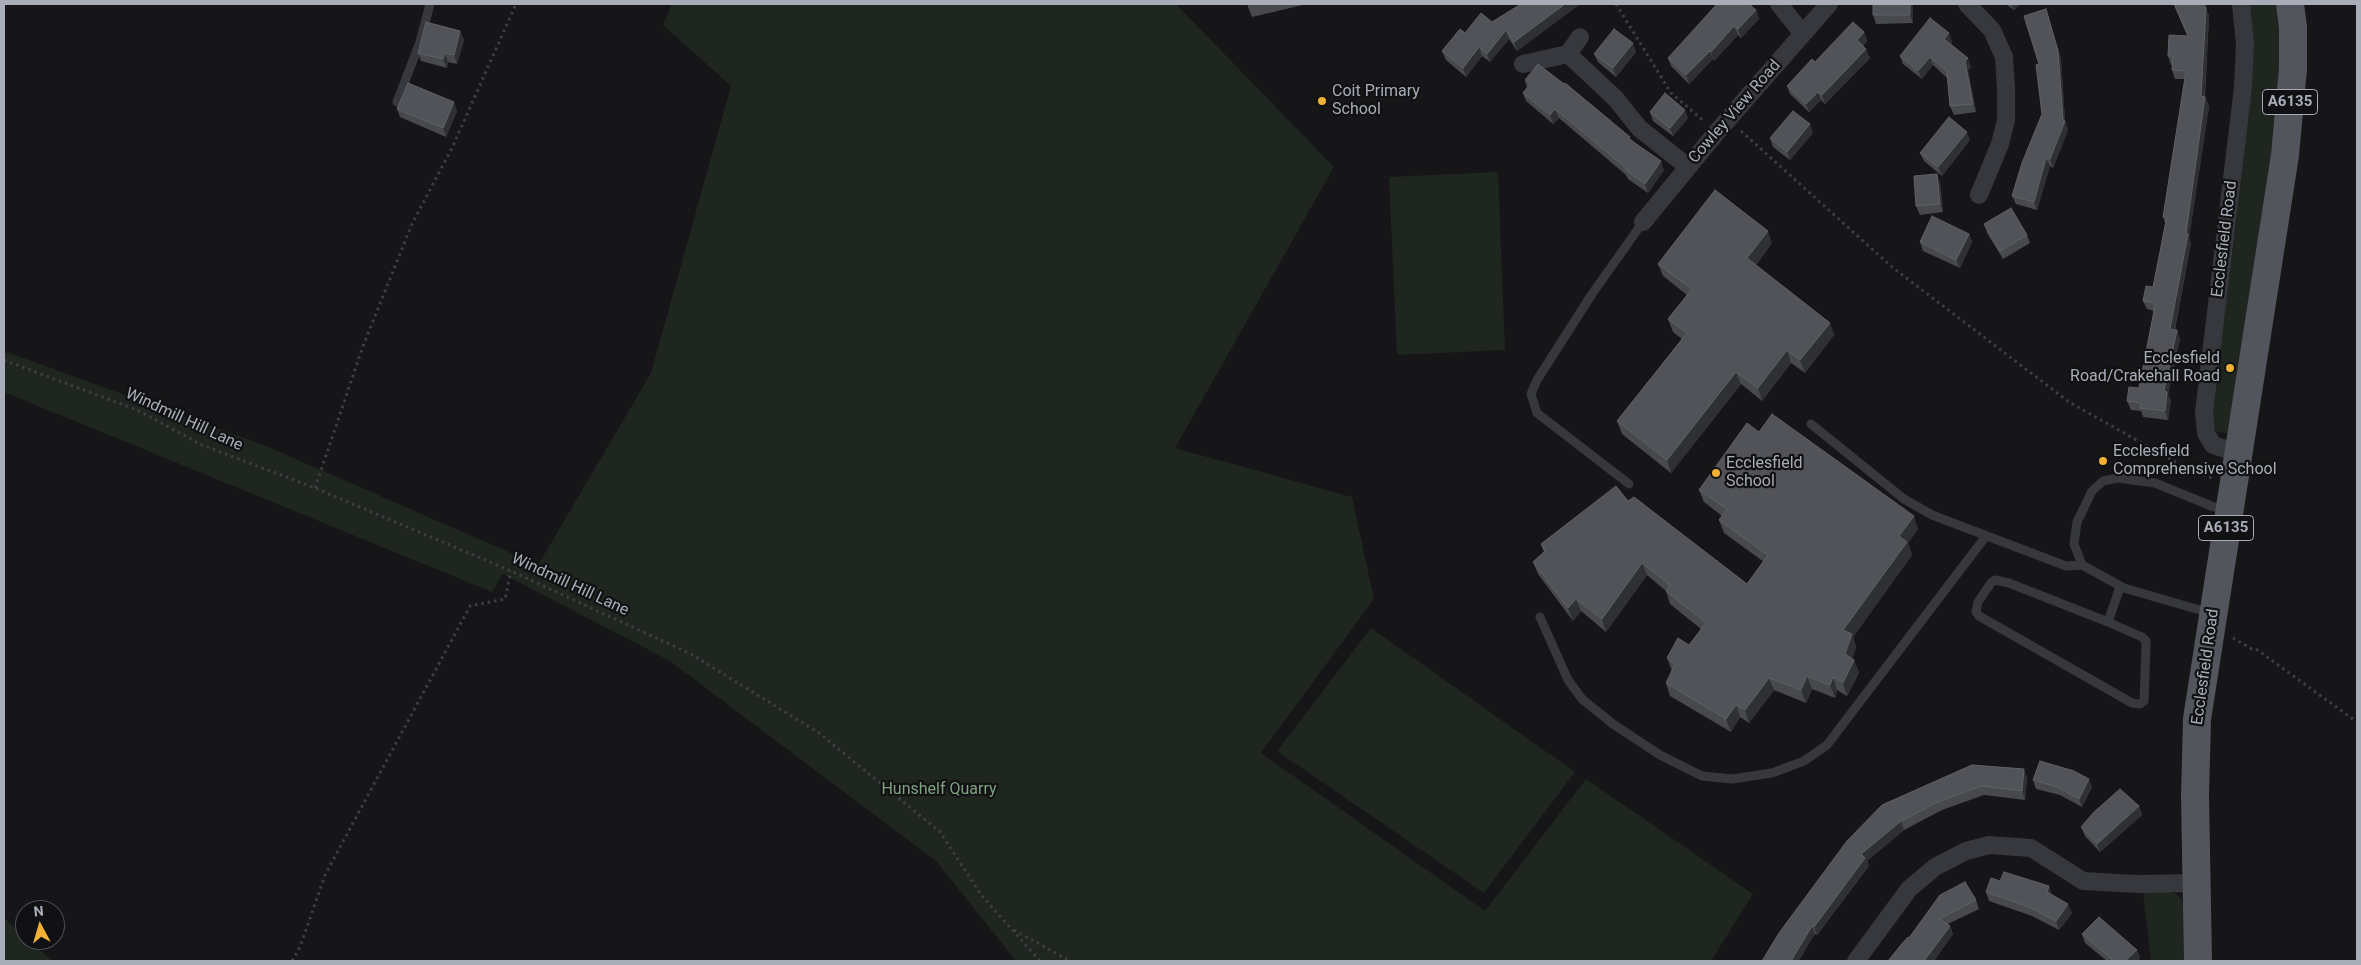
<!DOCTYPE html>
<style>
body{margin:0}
#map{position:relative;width:2361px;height:965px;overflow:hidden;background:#161618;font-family:Roboto,sans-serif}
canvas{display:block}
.frame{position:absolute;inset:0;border:5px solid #a8adb8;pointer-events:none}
.north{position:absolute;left:15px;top:900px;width:50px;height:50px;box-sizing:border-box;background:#111113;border:1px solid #4d4f55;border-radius:50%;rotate:354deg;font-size:14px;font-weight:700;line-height:20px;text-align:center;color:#a8adb8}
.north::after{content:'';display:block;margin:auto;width:18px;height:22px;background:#f2b134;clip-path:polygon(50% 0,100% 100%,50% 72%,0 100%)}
</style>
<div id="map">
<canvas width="2361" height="965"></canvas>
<div class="frame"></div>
<div class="north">N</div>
</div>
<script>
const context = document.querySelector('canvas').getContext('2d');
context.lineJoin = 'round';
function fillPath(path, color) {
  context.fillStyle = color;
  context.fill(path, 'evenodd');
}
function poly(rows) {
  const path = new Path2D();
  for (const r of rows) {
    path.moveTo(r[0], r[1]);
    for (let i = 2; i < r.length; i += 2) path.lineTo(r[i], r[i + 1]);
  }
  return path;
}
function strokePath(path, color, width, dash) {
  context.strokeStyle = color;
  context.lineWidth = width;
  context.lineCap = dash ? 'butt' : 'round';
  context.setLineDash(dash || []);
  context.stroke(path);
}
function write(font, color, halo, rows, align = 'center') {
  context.font = font + ' Roboto,sans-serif';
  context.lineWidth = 4.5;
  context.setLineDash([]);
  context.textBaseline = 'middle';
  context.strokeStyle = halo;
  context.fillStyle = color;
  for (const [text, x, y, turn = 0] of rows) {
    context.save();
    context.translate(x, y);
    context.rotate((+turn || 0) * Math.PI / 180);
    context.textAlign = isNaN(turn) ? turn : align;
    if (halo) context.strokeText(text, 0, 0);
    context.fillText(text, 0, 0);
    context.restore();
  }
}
fillPath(poly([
 [672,4,1176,4,1334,167,1175,448,1352,497,1374,599,1261,753,1485,911,1586,779,1753,894,1711,961,1016,961,936,861,670,661,503,574,492,592,4,392,4,351,266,446,538,565,651,373,731,86,663,25],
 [2248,4,2279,4,2282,82,2228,434,2216,431,2211,415,2236,225,2250,96],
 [1498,172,1505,350,1397,355,1389,177],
 [1371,628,1575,772,1484,893,1277,751],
 [2170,890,2181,898,2185,909,2184,961,2151,961,2143,892],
 [4,918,25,937,25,940,29,940,52,961,4,961]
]), '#1e261f');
strokePath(poly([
 [1616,4,1671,93,1705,122],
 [1741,131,1892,267,2069,402,2188,469,2212,478],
 [4,360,137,410,202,445,315,488,511,571,691,654,819,733,940,832,982,896,1040,961],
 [315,488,363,346,412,224,452,148,516,4],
 [2233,638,2252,649,2256,649,2357,722],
 [1014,930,1070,961],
 [292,961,300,947,325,875,470,606,505,599,511,571]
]), '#3d3f44', 3, [2.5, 4]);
strokePath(poly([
 [397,102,420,42,430,4],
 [1811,424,1904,499,1932,515,2066,566,2082,565],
 [1629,484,1537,413,1531,394,1537,380,1592,294,1643,222],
 [1995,580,2009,583,2108,622,2142,637,2146,641,2146,646,2144,701,2140,704,2132,703,1979,616,1976,612,1978,602,1991,583,1995,580],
 [2210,613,2124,588,2082,565,2074,544,2077,522,2092,491,2103,481,2118,478,2155,483,2214,507,2226,508],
 [1540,617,1568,680,1582,699,1613,724,1660,755,1702,776,1732,779,1772,773,1804,761,1827,745,1986,536],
 [2108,622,2120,587]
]), '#37383d', 9);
strokePath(poly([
 [1779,4,1803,34],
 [1967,4,1992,30,2004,57,2006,88,2006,120,2000,144,1979,195],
 [1580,37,1568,54,1616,99,1639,128,1688,167],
 [1523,64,1568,54],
 [1643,222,1716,133,1829,4],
 [2238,453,2213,445,2206,433,2204,412,2243,87,2245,44,2241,4],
 [1856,961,1909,889,1935,867,1966,851,1989,845,2031,848,2083,881,2137,884,2196,883]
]), '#37383d', 18);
strokePath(poly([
 [2198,961,2195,796,2197,719,2285,155,2293,69,2293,27,2290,4]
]), '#53555c', 28);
fillPath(poly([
 [1247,4,1307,4,1252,17],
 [1521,4,1580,4,1517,51,1509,39,1490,62,1482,56,1466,77,1446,60,1442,51,1465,33,1492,22],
 [1913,4,1913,23,1876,24,1873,15],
 [2006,4,2020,4,2014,10],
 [2174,4,2204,4,2209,16,2205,97,2209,106,2189,238,2191,243,2175,330,2177,330,2180,339,2168,395,2171,401,2168,420,2143,417,2141,411,2131,410,2127,401,2139,388,2154,311,2147,309,2143,301,2153,287,2165,223,2163,217,2185,79,2175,79,2172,70,2173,65,2171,65,2168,56,2188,36],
 [2046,9,2061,59,2065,121,2068,130,2053,168,2050,166,2037,210,2016,204,2012,196,2042,114,2039,64],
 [1756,10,1759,19,1741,38,1738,35,1714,61,1713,59,1689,84,1671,66,1668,58],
 [460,31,464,40,457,64,448,62,447,68,421,61,418,53],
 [1864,32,1867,41,1863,46,1870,58,1825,104,1821,100,1809,112,1790,94,1787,86,1815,62],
 [1952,42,1951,44,1971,67,1968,70,1976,112,1954,115,1950,106,1947,78,1933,65,1922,79,1903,64,1900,56],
 [1636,52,1616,77,1598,62,1594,54],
 [1525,80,1632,140,1664,170,1648,193,1628,179,1626,175,1559,118,1553,124,1526,101,1523,93,1527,88],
 [397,109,457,111,446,137,400,117],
 [1650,112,1688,118,1673,136,1653,121],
 [1813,133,1790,160,1773,147,1770,138],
 [1970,140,1942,176,1924,161,1920,153],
 [1940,182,1943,212,1920,215,1916,206],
 [1984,224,2027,235,2030,243,2003,259,1987,233],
 [1969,234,1972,242,1960,268,1923,251,1920,242],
 [1772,243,1756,265,1830,323,1834,335,1805,373,1791,363,1762,401,1741,384,1671,473,1622,434,1617,421,1682,339,1673,332,1668,319,1687,295,1663,276,1658,264],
 [1759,432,1918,529,1908,543,1912,555,1853,637,1856,647,1852,659,1854,660,1859,673,1847,696,1837,690,1835,698,1812,689,1806,703,1774,690,1749,723,1740,717,1731,732,1670,696,1666,683,1672,671,1667,658,1689,645,1701,629,1670,604,1666,591,1647,575,1606,632,1581,611,1573,621,1538,574,1533,562,1544,552,1541,544,1628,501,1747,584,1764,562,1724,533,1719,520,1722,516,1704,502,1699,490],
 [2027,777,2025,800,1984,795,1942,810,1904,830,1867,861,1869,866,1817,935,1815,934,1762,961,1882,805],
 [2033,780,2092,787,2082,807,2060,795,2036,789],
 [2139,806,2142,815,2100,852,2085,836,2081,827],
 [1986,892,2052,895,2072,913,2059,930,2032,916,1989,901],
 [1940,895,1976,900,1979,909,1948,924,1950,926,1953,934,1934,961,1888,961,1909,938],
 [2082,934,2137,950,2140,958,2137,961,2107,961,2085,943]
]), '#47494d');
fillPath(poly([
 [1565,4,1580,4,1517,51,1514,42],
 [1910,4,1913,4,1913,23,1910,15],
 [2011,4,2020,4,2014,10],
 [2206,8,2209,16,2204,105,2201,96],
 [2046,9,2061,59,2065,121,2068,130,2053,168,2050,159],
 [1756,10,1759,19,1741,38,1738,29],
 [1734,26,1738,35,1714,61,1711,52],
 [1506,30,1509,39,1490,62,1487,54],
 [460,31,464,40,457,64,454,55],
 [1864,32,1867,41,1860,48,1857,40],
 [1949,33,1952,42,1948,47,1944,39],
 [1633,43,1636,52,1616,77,1613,68],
 [1479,47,1482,56,1466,77,1463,68],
 [1866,49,1870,58,1825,104,1822,95],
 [1710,51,1713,59,1689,84,1686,75],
 [445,53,448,62,447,68,443,59],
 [1930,57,1933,65,1922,79,1918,71],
 [1968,58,1971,67,1968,70,1976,112,1973,104,1965,61],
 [1818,92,1821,100,1809,112,1806,104],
 [2205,97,2209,106,2189,238,2191,243,2173,338,2170,329,2186,233],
 [454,102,457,111,446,137,443,128],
 [1555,109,1559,118,1553,124,1550,115],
 [1685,110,1688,118,1673,136,1670,128],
 [1810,124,1813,133,1790,160,1787,152],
 [1967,132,1970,140,1942,176,1938,167],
 [2046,158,2050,166,2037,210,2034,202],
 [1661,161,1664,170,1648,193,1645,184],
 [1937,174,1940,182,1943,212,1940,204],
 [1768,231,1772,243,1751,271,1747,258],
 [1969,234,1972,242,1960,268,1956,260],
 [1830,323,1834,335,1805,373,1800,360],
 [2177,330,2180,339,2168,395,2171,401,2168,420,2165,411,2164,391],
 [1787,350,1791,363,1762,401,1758,388],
 [1736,372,1741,384,1671,473,1667,460],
 [1914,516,1918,529,1908,543,1912,555,1853,637,1856,647,1850,667,1845,654,1843,630,1899,536],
 [1642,563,1647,575,1606,632,1602,619],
 [1576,599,1581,611,1573,621,1568,608],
 [1854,660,1859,673,1847,696,1843,683],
 [1807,676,1812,689,1806,703,1801,690],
 [1833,677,1837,690,1835,698,1830,685],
 [1769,678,1774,690,1749,723,1745,710],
 [1736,705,1740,717,1731,732,1726,719],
 [2024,769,2027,777,2025,800,2022,791],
 [2089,779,2092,787,2082,807,2079,799],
 [2139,806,2142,815,2100,852,2097,844],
 [1901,821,1904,830,1867,861,1869,866,1817,935,1814,927,1861,854],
 [2049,886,2052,895,2047,892],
 [2068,904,2072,913,2059,930,2056,921],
 [1812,926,1815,934,1799,961,1791,961],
 [1950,926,1953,934,1934,961,1924,961],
 [2137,950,2140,958,2137,961,2125,961]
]), '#2f3033');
const building = poly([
 [1521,4,1565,4,1514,42,1506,30,1487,54,1479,47,1463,68,1442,51,1460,29,1465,33,1481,13,1492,22,1521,4],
 [1717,4,1749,4,1756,10,1738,29,1734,26,1711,52,1710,51,1686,75,1668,58,1717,4],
 [1873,4,1910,4,1910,15,1873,15,1873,4],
 [2174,4,2204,4,2206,8,2201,96,2205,97,2186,233,2188,234,2170,329,2177,330,2164,391,2167,392,2165,411,2140,408,2141,403,2127,401,2129,387,2139,388,2153,316,2155,303,2143,301,2146,286,2153,287,2167,217,2163,217,2186,71,2172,70,2173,56,2168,56,2169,35,2188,36,2174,4],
 [2046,9,2058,51,2063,120,2065,121,2050,159,2046,158,2034,202,2012,196,2022,163,2042,114,2036,65,2039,64,2024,16,2046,9],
 [1930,18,1949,33,1944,39,1968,58,1965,61,1973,104,1950,106,1947,71,1930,57,1918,71,1900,56,1930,18],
 [426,22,460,31,454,55,445,53,443,59,418,53,426,22],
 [1853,22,1864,32,1857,40,1866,49,1822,95,1818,92,1806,104,1787,86,1812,59,1815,62,1853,22],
 [1614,29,1633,43,1613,68,1594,54,1614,29],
 [1538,64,1564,84,1565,83,1630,137,1629,139,1661,161,1645,184,1625,170,1626,168,1555,109,1550,115,1523,93,1530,84,1525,80,1538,64],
 [408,83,454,102,443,128,397,109,408,83],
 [1665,93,1685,110,1670,128,1650,112,1665,93],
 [1793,111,1810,124,1787,152,1770,138,1793,111],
 [1949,117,1967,132,1938,167,1920,153,1949,117],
 [1937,174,1940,204,1916,206,1914,176,1937,174],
 [1715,190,1768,231,1747,258,1830,323,1800,360,1787,350,1758,388,1736,372,1667,460,1617,421,1687,333,1668,319,1692,289,1658,264,1715,190],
 [2011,208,2027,235,2000,251,1984,224,2011,208],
 [1932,216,1969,234,1956,260,1920,242,1932,216],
 [1772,414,1914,516,1899,536,1907,542,1843,630,1852,634,1845,654,1854,660,1843,683,1833,677,1830,685,1807,676,1801,690,1769,678,1745,710,1736,705,1726,719,1666,683,1675,664,1667,658,1678,638,1689,645,1706,623,1666,591,1670,585,1642,563,1602,619,1576,599,1568,608,1533,562,1545,551,1541,544,1616,486,1628,501,1634,497,1747,584,1768,555,1719,520,1727,509,1699,490,1747,423,1759,432,1772,414],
 [2040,761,2074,771,2089,779,2079,799,2057,787,2033,780,2040,761],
 [1972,765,2024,769,2022,791,1981,786,1938,802,1901,821,1861,854,1865,858,1814,927,1812,926,1791,961,1762,961,1779,933,1847,841,1882,805,1972,765],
 [2120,789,2139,806,2097,844,2081,827,2094,812,2120,789],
 [2004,872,2049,886,2047,892,2068,904,2056,921,2029,907,1986,892,1991,878,2000,881,2004,872],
 [1965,882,1976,900,1939,919,1950,926,1924,961,1888,961,1900,946,1908,937,1909,938,1940,895,1965,882],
 [2099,917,2137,950,2125,961,2114,961,2082,934,2099,917]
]);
fillPath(building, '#525359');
strokePath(building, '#5f6168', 1);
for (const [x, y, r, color] of [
 [1322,101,5,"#f2b134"],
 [2230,368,5,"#f2b134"],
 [2103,461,5,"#f2b134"],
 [1716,473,5,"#f2b134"]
]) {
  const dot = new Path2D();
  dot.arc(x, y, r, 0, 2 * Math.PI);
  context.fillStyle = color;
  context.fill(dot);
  strokePath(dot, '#111113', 2);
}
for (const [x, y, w] of [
 [2290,102,55],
 [2226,528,55]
]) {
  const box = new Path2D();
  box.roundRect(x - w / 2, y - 12.5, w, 25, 4);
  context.fillStyle = '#111113';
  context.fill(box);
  strokePath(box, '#a8adb8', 1);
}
write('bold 15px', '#a8adb8', null, [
 ["A6135",2290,102],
 ["A6135",2226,528]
]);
write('16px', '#a8adb8', '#111113', [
 ["Coit Primary",1332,92],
 ["School",1332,110],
 ["Ecclesfield",2220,359,"right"],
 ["Road/Crakehall Road",2220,377,"right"],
 ["Ecclesfield",2113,452],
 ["Comprehensive School",2113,470],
 ["Ecclesfield",1726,464],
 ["School",1726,482]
], 'left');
write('16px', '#a8adb8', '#111113', [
 ["Cowley View Road",1735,112,-49],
 ["Ecclesfield Road",2225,239,-83],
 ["Windmill Hill Lane",184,420,25],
 ["Windmill Hill Lane",570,585,25],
 ["Ecclesfield Road",2206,667,-82]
]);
write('16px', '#7fa381', '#111113', [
 ["Hunshelf Quarry",939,790]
]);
</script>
